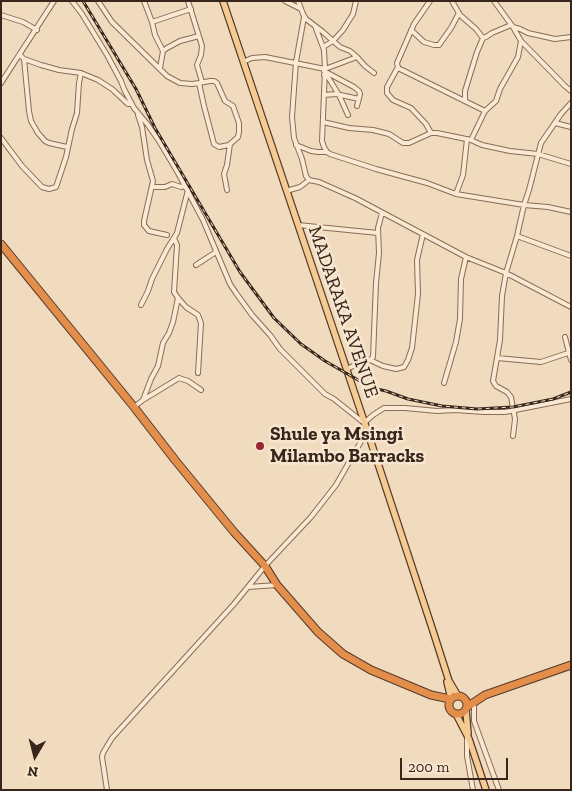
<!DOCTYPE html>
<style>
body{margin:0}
#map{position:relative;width:572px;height:791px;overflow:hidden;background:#f0dbbf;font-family:"Zilla Slab",serif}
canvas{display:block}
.frame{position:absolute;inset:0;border:2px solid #38261c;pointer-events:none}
.north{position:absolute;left:10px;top:731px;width:50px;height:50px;-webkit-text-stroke:4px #f7e6cf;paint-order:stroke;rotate:188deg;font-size:14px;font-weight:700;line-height:20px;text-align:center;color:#38261c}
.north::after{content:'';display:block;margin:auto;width:18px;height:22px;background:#38261c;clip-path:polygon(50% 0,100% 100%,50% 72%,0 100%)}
.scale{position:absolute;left:400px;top:758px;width:108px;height:22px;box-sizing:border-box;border:2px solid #38261c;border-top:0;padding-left:6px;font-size:15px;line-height:18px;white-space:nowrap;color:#38261c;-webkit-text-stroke:4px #f7e6cf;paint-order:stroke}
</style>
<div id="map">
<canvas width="572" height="791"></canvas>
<div class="frame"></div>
<div class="north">N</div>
<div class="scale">200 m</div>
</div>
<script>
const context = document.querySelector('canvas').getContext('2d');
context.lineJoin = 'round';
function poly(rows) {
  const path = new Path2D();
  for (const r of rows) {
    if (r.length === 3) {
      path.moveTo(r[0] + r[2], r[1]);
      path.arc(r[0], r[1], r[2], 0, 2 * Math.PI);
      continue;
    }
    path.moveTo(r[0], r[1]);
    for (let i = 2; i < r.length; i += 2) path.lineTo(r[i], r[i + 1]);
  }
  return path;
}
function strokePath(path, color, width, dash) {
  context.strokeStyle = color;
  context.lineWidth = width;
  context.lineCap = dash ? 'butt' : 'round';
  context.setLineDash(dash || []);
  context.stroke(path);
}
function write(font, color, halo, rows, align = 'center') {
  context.font = font + ' "Zilla Slab",serif';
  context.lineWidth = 5;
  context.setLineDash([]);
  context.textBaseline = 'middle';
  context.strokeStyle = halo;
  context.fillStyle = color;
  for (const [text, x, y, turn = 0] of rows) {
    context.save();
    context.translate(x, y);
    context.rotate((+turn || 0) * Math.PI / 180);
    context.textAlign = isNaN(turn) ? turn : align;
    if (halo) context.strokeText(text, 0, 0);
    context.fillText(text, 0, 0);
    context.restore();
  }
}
const street = poly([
 [72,1,82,14,107,55,121,81,124,89,134,108,148,125,159,141,178,173,203,220,230,284,236,293,252,315,270,335,280,349,325,394,334,399,364,423,373,415,384,408,405,408,437,411,455,410,484,412,505,412,571,399],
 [98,1,112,22,167,76,180,83,192,84,199,83,210,81,214,81,217,83,225,101,233,106,239,123,239,132,238,137,229,145,219,147,214,144,204,106,199,83],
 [144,1,152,22,155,35,163,51],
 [188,1,202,46,201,55,197,65,202,82],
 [285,1,301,9],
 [298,1,303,14,306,19,323,32,340,47,350,51,357,57],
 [430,1,414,24,397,63,398,68,485,111],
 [452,1,460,15,476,29,483,38,486,37,492,33,511,25],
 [494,1,513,27,521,41,565,86,571,91],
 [1,15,23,22,37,30],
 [304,17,296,62,292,117,294,138,302,159,306,176,309,180],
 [152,22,191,9],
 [315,26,324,50,325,69,322,141,324,147,327,152,330,154,376,169,427,183,456,194,524,205,548,207,571,212],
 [513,27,520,29,528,33,555,39,571,37],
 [411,30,424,42,434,45,439,45,451,28,459,13],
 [323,47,333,41,343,30,353,14,356,1],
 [20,55,24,59,41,65,59,70,81,73,98,80,112,89,128,104,131,104],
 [24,59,29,111,31,121,38,133,45,141,49,143,67,147],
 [243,62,252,58,265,57,325,69,357,57,365,66,374,73],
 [398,67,387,87,387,93,393,100,411,108,426,124,431,133],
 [160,68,163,51,167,48,180,41,199,36],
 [324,71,354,87,359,91,360,94,357,106],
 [324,75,328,77,339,95,348,115],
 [1,83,54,1],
 [324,95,336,94,359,99],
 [465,101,465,91,477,52,483,38],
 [138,115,142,127,147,160,153,181,144,221,144,225,149,231,167,235],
 [323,122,349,128,373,130,389,134,403,143,409,143,431,133,437,133,471,140,482,145,510,151,538,154,571,164],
 [555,123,571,127],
 [1,138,22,166,42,187,49,189,56,187,66,157,72,129,77,113,79,83,81,73],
 [471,140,485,111,496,101,500,89,518,57,521,41],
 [296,145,311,151,318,152,327,152],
 [153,187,165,187,172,184,181,187,185,186],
 [227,190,224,174,227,165,230,144],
 [286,191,300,187,309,180,319,182,355,198,466,257,506,273,571,307],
 [456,194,463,175,467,139],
 [298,225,378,233],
 [517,236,571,256],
 [174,238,177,245,174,292,178,298,186,307,198,315,201,323,198,373],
 [196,265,216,252],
 [141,305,148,291,152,279,167,249,177,233,188,190],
 [565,337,571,360],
 [497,358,541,362,568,353],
 [370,360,383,366,396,369,404,367,408,360,412,348,418,294,417,260,423,234],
 [347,369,357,364,370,360,373,357,376,283,379,253,378,228,382,213],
 [444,383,456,342,460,319,461,279,466,257],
 [143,400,179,378,188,381,201,390],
 [134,407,143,400,151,379,158,366,163,343,169,333,173,322,178,298],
 [513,436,515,419,511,397,507,392,496,386,493,381,500,340,502,296,506,273,517,236,524,205,529,190,541,143,561,114,571,103],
 [248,587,277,585],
 [474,704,474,721,499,790],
 [467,737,467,756,473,790],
 [107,790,102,757,103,753,112,738,234,604,265,566,311,517,336,485,367,431]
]);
const primary = poly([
 [223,1,367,430,433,631,449,681,458,696],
 [447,682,451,698],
 [466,710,468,734],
 [456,714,469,739,486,790]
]);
const highway = poly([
 [1,244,134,407,175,460,234,532,265,566,277,585,318,632,343,654,371,670,431,695,450,699],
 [458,705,9],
 [467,707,485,695,571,665]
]);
strokePath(street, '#896b57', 6);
strokePath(primary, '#563a2b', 8);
strokePath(highway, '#563a2b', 9);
strokePath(street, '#fae9d2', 4);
strokePath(primary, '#f5cb94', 5.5);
strokePath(highway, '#e38e4b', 7);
const rail = poly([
 [83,1,136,89,155,128,240,272,274,318,301,344,325,361,372,388,386,391,408,399,442,406,477,409,513,407,553,399,571,392]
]);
strokePath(rail, '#38261c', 3);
strokePath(rail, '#f7e6cf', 1, [4]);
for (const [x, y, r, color] of [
 [260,446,5,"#9a2433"]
]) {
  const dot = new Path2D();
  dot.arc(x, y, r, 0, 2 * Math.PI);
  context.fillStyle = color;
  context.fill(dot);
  strokePath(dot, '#f7e6cf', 2);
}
write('19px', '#38261c', '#f7e6cf', [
 ["MADARAKA AVENUE",343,312,71]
]);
write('bold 19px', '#38261c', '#f7e6cf', [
 ["Shule ya Msingi",270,435],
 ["Milambo Barracks",270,457]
], 'left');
</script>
